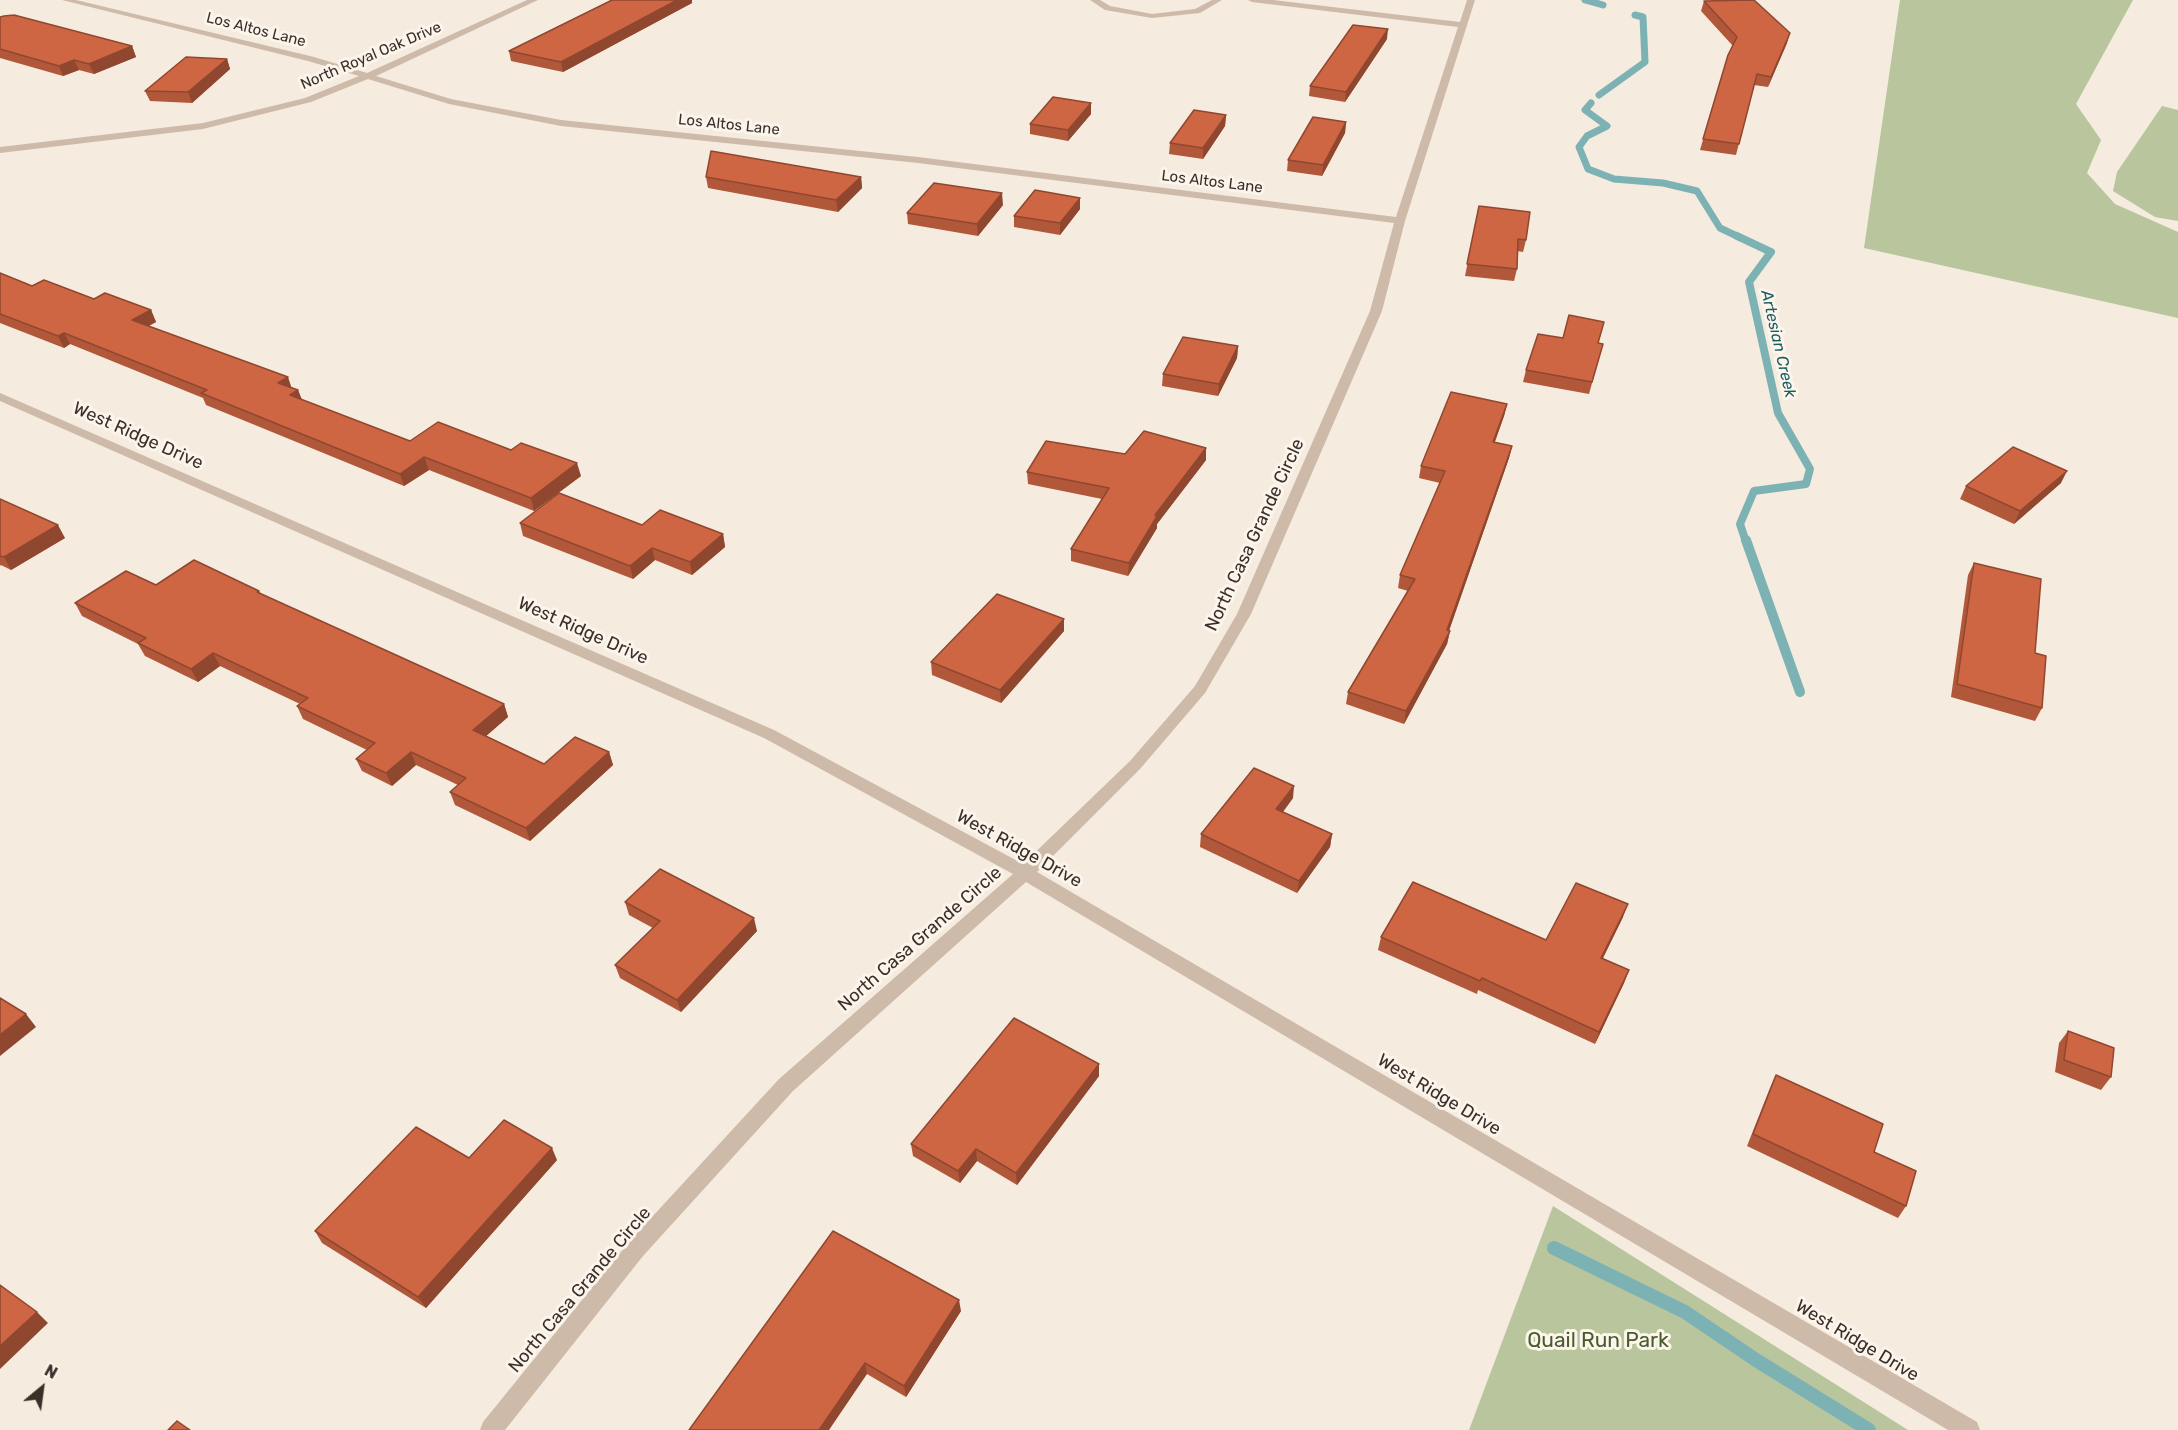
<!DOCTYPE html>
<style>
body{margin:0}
#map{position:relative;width:2178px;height:1430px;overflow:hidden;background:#f5ebdf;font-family:Rubik,sans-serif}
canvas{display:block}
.north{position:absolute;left:12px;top:1358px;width:60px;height:60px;-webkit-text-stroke:4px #fbf5ec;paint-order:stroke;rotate:29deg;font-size:16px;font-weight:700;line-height:24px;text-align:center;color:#3b2f2a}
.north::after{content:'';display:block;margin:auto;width:21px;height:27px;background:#3b2f2a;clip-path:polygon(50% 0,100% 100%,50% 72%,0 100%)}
</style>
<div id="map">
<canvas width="2178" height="1430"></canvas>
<div class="north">N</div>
</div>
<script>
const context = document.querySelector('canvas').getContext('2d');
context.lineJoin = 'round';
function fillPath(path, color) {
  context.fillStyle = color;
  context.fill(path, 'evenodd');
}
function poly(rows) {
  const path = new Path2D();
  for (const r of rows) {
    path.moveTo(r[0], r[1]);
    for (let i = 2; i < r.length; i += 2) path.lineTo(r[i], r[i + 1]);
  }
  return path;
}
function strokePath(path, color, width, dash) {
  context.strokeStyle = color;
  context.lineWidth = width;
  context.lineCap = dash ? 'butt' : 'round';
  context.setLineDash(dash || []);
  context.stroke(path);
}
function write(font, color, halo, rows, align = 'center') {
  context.font = font + ' Rubik,sans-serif';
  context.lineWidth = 6;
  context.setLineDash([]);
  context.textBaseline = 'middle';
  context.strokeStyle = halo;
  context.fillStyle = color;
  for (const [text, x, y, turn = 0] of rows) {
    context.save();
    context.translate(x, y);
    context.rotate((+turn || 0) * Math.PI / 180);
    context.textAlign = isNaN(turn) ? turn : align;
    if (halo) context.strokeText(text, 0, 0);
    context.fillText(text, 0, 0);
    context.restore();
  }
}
fillPath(poly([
 [1900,0,2133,0,2076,104,2101,140,2087,173,2115,204,2178,232,2178,318,1864,248],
 [2162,106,2178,110,2178,221,2155,217,2113,191,2117,172],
 [1553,1206,1908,1430,1469,1430]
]), '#b8c59d');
strokePath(poly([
 [1585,0,1603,5],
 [1599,95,1645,62,1643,17,1635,15],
 [1591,103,1585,110,1607,126,1587,136,1579,147,1588,169,1614,179,1663,183,1697,191,1720,228,1741,238]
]), '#7cb2b4', 7);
strokePath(poly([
 [1737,236,1771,252,1749,282,1778,413,1810,469,1806,484,1754,491,1740,524,1746,542]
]), '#7cb2b4', 8);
strokePath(poly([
 [1746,540,1800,692]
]), '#7cb2b4', 10);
strokePath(poly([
 [1554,1248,1685,1312,1756,1360,1869,1430]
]), '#7cb2b4', 14);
fillPath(poly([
 [62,0,76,0,314,57,367,73,527,0,538,0,376,76,451,99,561,120,918,157,1396,217,1458,27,1252,2,1248,0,1273,0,1460,22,1467,0,1475,0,1405,221,1382,311,1251,614,1205,693,1140,769,1037,872,1977,1422,1980,1430,1948,1430,1026,882,793,1091,643,1256,505,1430,480,1430,483,1422,629,1242,779,1079,1013,874,764,738,0,401,0,393,774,730,1023,864,1130,761,1195,686,1237,614,1370,311,1394,223,918,163,561,126,449,104,368,79,311,102,203,129,0,153,0,147,203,123,305,98,359,76,308,61,62,0],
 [1090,0,1100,0,1110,6,1152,14,1195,9,1212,0,1222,0,1200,13,1152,18,1105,10,1090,0]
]), '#cebaa9');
fillPath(poly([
 [612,0,692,0,692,3,563,72,511,61,509,51],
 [1704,1,1787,43,1768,87,1754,85,1736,155,1700,150,1728,55,1733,46,1701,11],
 [0,17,132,46,136,57,94,74,79,70,63,76,0,58],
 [1387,39,1345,102,1309,96,1310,86],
 [227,59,230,69,192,103,150,101,145,91],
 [1091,114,1068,141,1030,134,1030,124],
 [1226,115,1225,126,1203,159,1169,154,1170,143],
 [1346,122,1345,133,1322,176,1287,171,1288,160],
 [706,177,861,177,862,188,838,212,708,188],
 [1080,198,1080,209,1060,235,1014,227,1014,216],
 [1003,205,978,236,908,224,907,213],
 [1479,206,1526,240,1523,252,1517,251,1517,269,1514,281,1465,276],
 [0,273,32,286,151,310,156,322,149,326,298,390,302,400,410,441,581,476,534,511,429,470,404,486,206,405,203,398,70,344,64,348,0,323],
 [1563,338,1603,344,1589,394,1523,382,1526,370],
 [1238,346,1237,358,1218,396,1162,386,1163,374],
 [1507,404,1504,416,1495,442,1512,446,1509,458,1449,631,1450,631,1447,644,1404,724,1346,704,1348,692,1408,591,1398,588,1400,575,1440,483,1419,478,1421,466],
 [1125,454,1206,460,1157,524,1157,528,1128,576,1071,561,1071,549,1102,499,1028,484,1027,472],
 [2061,483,2014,524,1960,499,1966,486],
 [0,499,65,538,11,570,1,565,0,566],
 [520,523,642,525,723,534,725,547,692,575,655,560,633,579,523,536],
 [1974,563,2035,653,2042,708,2035,721,1951,697,1968,575],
 [156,585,259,591,261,594,504,704,508,717,486,736,544,764,609,752,613,765,530,841,455,805,450,792,458,785,416,765,392,786,362,771,356,759,367,750,303,719,297,706,300,704,220,666,198,682,145,656,138,644,82,616,75,603],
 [1064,619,1064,631,1001,703,932,675,931,662],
 [1293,798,1283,812,1332,834,1330,847,1297,893,1200,847,1201,834],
 [625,902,757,931,681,1012,620,978,615,965,653,928,629,915],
 [1623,917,1603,958,1629,970,1624,983,1595,1044,1478,990,1477,994,1378,950,1381,937,1546,940],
 [2068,1031,2111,1077,2101,1090,2055,1072,2059,1043],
 [1776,1075,1906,1206,1898,1218,1747,1146,1770,1088],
 [1099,1076,1017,1185,977,1161,960,1183,913,1156,911,1144],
 [469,1158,557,1160,426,1308,322,1243,315,1231],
 [961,1311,906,1397,867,1374,689,1430]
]), '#b1583a');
fillPath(poly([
 [677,0,692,0,692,3,563,72,561,62],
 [1388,29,1387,39,1345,102,1346,92],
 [1790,33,1787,43,1768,87,1771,77],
 [132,46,136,57,94,74,89,64],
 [227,59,230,69,192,103,188,92],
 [74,60,79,70,63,76,59,66],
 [1091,103,1091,114,1068,141,1068,130],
 [1226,115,1225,126,1203,159,1203,148],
 [1346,122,1345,133,1322,176,1323,165],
 [861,177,862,188,838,212,836,200],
 [1002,193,1003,205,978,236,977,224],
 [1080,198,1080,209,1060,235,1060,223],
 [151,310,156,322,138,331,132,320],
 [64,333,70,344,64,348,58,336],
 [1238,346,1237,358,1218,396,1219,384],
 [288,377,292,389,278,383],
 [298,390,303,403,290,395],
 [1507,404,1504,416,1490,454,1493,442],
 [1512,446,1509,458,1447,636,1450,631,1447,644,1404,724,1406,711,1447,630],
 [1206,448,1206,460,1157,524,1157,528,1128,576,1129,563,1155,515],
 [424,457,429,470,404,486,400,474],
 [577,463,581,476,534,511,531,498],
 [2067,471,2061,483,2014,524,2020,511],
 [58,525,65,538,11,570,4,557],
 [723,534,725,547,692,575,690,562],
 [652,548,655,560,633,579,630,566],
 [1064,619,1064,631,1001,703,1000,690],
 [213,653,220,666,198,682,191,669],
 [504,704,508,717,478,743,473,730],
 [411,752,416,765,392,786,386,773],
 [609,752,613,765,530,841,526,828],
 [1294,786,1293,798,1275,822,1276,809],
 [1332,834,1330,847,1297,893,1299,881],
 [1628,904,1623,917,1597,970,1601,958],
 [754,918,757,931,681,1012,677,1000],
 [1629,970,1624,983,1595,1044,1599,1032],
 [26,1014,36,1027,0,1056,0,1035],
 [1099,1064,1099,1076,1017,1185,1016,1173],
 [552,1148,557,1160,426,1308,418,1297],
 [976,1149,977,1161,960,1183,958,1171],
 [959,1300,961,1311,906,1397,904,1386],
 [37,1312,48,1323,0,1369,0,1346],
 [865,1363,867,1374,829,1430,819,1430]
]), '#90472f');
const building = poly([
 [612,0,677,0,561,62,509,51,612,0],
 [1754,0,1790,33,1771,77,1757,74,1739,144,1703,139,1728,55,1737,37,1704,1,1754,0],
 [14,15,132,46,89,64,74,60,59,66,0,49,0,17,4,16,14,15],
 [1353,25,1388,29,1346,92,1310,86,1353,25],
 [186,57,227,59,188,92,145,91,186,57],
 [1053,97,1091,103,1068,130,1030,124,1053,97],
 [1194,110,1226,115,1203,148,1170,143,1194,110],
 [1313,117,1346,122,1323,165,1288,160,1313,117],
 [711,151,861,177,836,200,706,177,711,151],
 [934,183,1002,193,977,224,907,213,934,183],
 [1035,190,1080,198,1060,223,1014,216,1035,190],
 [1479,206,1530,212,1526,240,1518,239,1517,269,1467,264,1479,206],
 [0,273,32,286,44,280,94,299,105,293,151,310,132,320,288,377,278,383,298,390,290,395,410,441,438,422,511,450,521,443,577,463,531,498,424,457,400,474,201,393,207,390,64,333,58,336,0,314,0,273],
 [1569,315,1604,322,1598,343,1603,344,1592,382,1526,370,1538,334,1563,338,1569,315],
 [1183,337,1238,346,1219,384,1163,374,1183,337],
 [1451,392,1507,404,1493,442,1512,446,1447,630,1450,631,1406,711,1348,692,1415,579,1400,575,1445,471,1421,466,1451,392],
 [1144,431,1206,448,1155,515,1157,516,1129,563,1071,549,1109,488,1027,472,1046,441,1125,454,1144,431],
 [2013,447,2067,471,2020,511,1966,486,2013,447],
 [559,493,642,525,660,510,723,534,690,562,652,548,630,566,520,523,559,493],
 [0,499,58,525,4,557,0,556,0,499],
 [194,560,259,591,257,592,504,704,473,730,544,764,575,737,609,752,526,828,450,792,466,778,411,752,386,773,356,759,375,743,297,706,308,698,213,653,191,669,138,643,146,638,75,603,126,571,156,585,194,560],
 [1974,563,2041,579,2035,653,2046,656,2042,708,1957,684,1974,563],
 [997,594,1064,619,1000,690,931,662,997,594],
 [1254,768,1294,786,1276,809,1332,834,1299,881,1201,834,1254,768],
 [660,869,754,918,677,1000,615,965,660,921,625,902,660,869],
 [1413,882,1546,940,1576,883,1628,904,1601,958,1629,970,1599,1032,1482,978,1480,981,1381,937,1413,882],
 [0,998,26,1014,0,1035,0,998],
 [1014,1018,1099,1064,1016,1173,976,1149,958,1171,911,1144,1014,1018],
 [2068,1031,2114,1048,2111,1077,2064,1060,2068,1031],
 [1776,1075,1883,1124,1874,1152,1916,1171,1906,1206,1753,1134,1776,1075],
 [504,1120,552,1148,418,1297,315,1231,416,1127,469,1158,504,1120],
 [833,1231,959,1300,904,1386,865,1363,819,1430,689,1430,833,1231],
 [0,1285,37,1312,0,1346,0,1285],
 [177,1421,190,1430,168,1430,177,1421]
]);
fillPath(building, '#ce6643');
strokePath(building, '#90472f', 1.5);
write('15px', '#3b2f2a', '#fbf5ec', [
 ["Los Altos Lane",256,30,14],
 ["North Royal Oak Drive",371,56,-23],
 ["Los Altos Lane",729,125,6],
 ["Los Altos Lane",1212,182,7]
]);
write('italic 16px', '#1b5c60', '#fbf5ec', [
 ["Artesian Creek",1778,344,77]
]);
write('18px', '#3b2f2a', '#fbf5ec', [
 ["West Ridge Drive",138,436,24],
 ["North Casa Grande Circle",1255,535,-65],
 ["West Ridge Drive",583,631,24],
 ["West Ridge Drive",1019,849,29],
 ["North Casa Grande Circle",920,939,-41],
 ["West Ridge Drive",1439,1095,31],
 ["North Casa Grande Circle",580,1290,-50],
 ["West Ridge Drive",1857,1341,31]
]);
write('21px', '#4a5b2b', '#fbf5ec', [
 ["Quail Run Park",1598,1341]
]);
</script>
